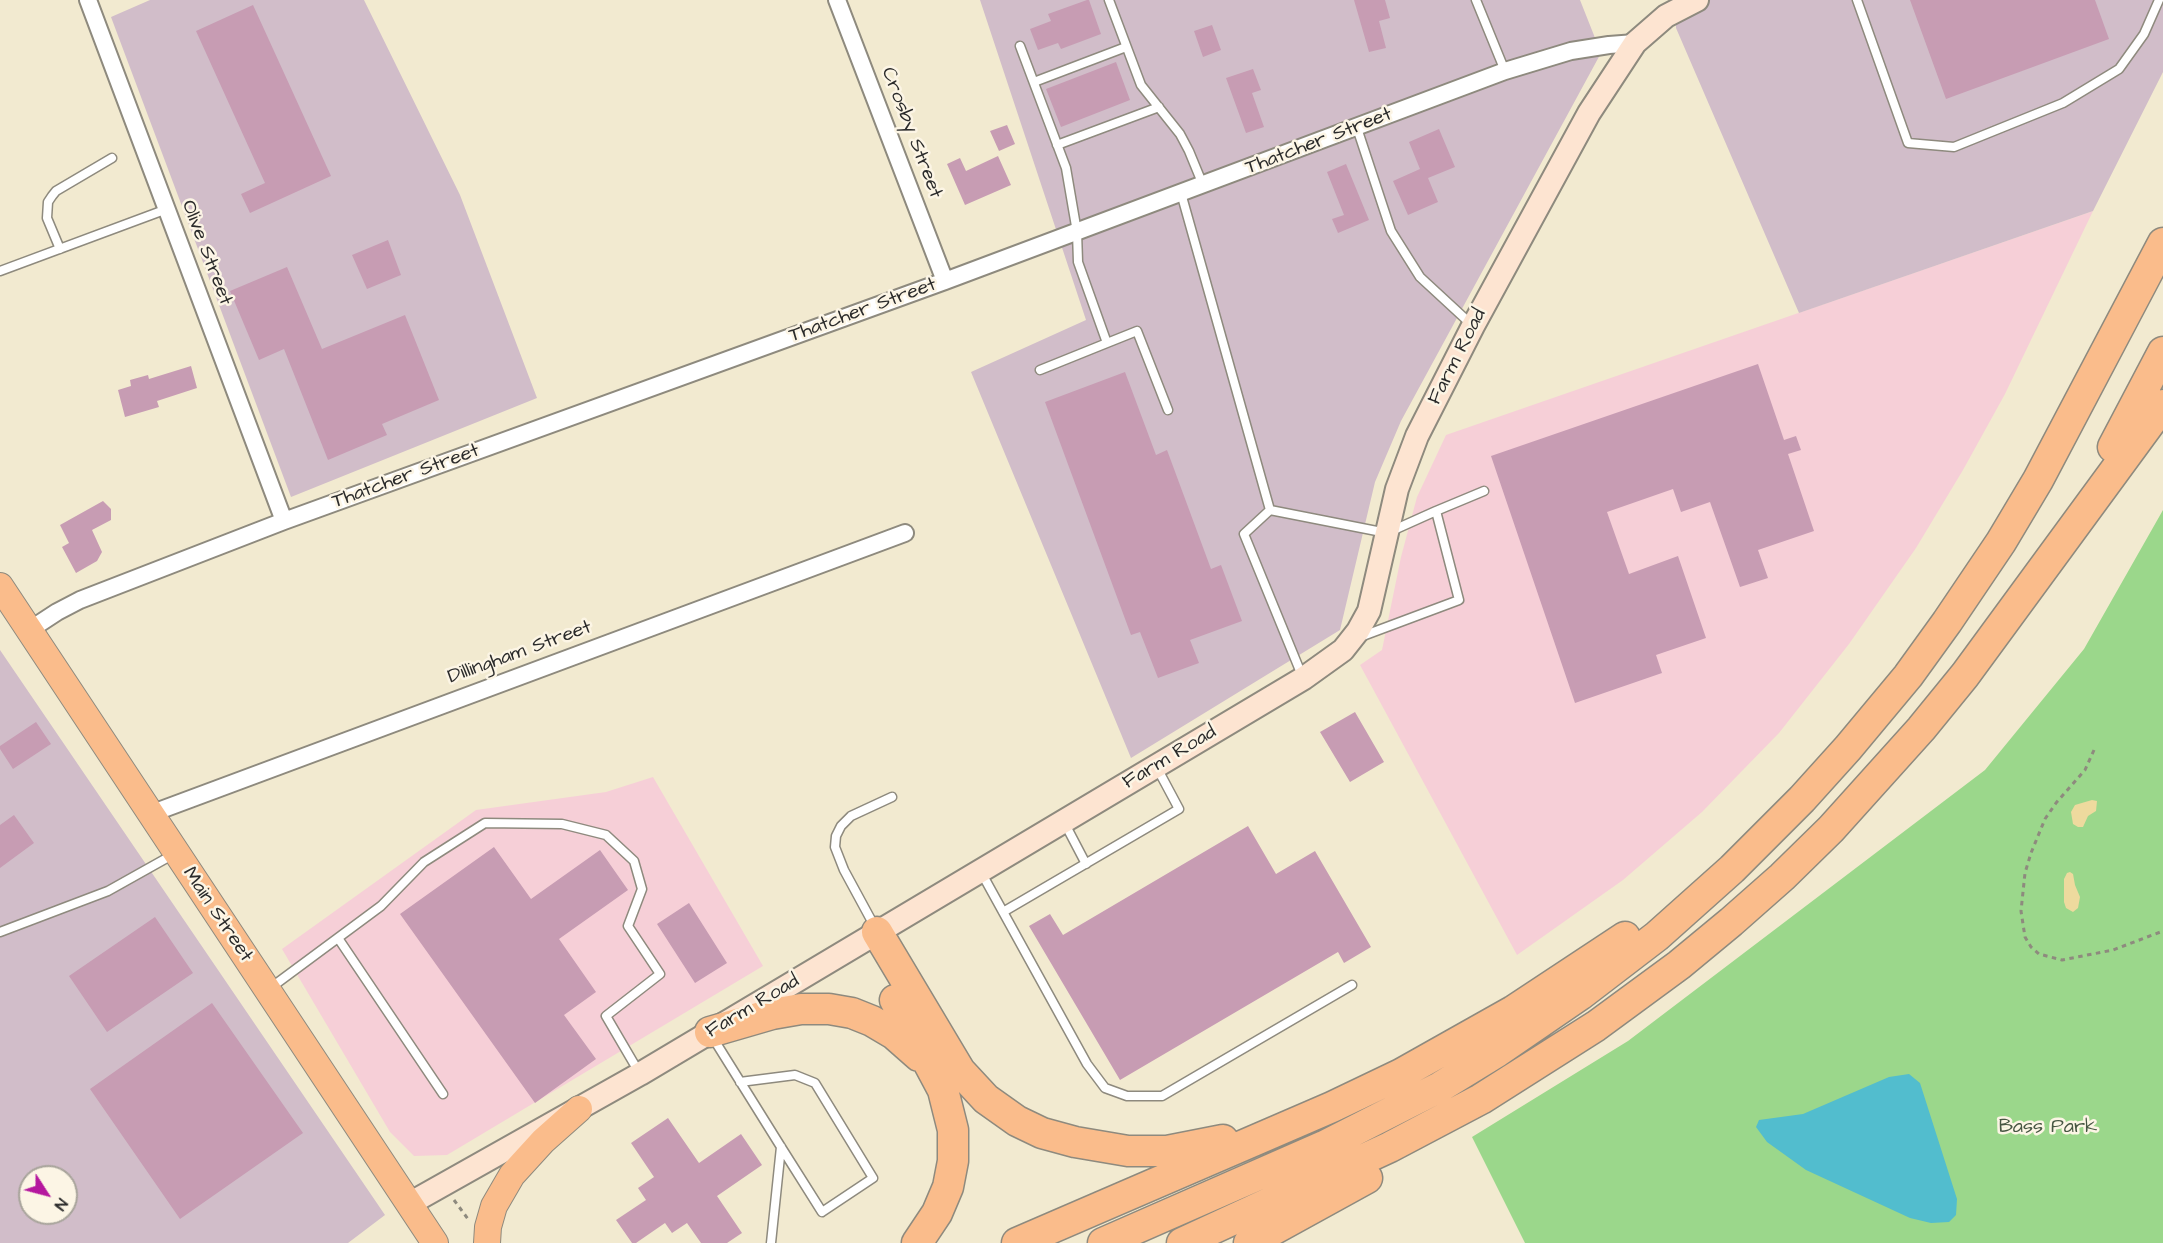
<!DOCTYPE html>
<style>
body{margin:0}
#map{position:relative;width:2163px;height:1243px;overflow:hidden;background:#f2ead0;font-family:"Architects Daughter",sans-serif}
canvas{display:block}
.north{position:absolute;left:18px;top:1165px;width:60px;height:60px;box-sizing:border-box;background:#fcf5e5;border:2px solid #a8a49b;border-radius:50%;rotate:126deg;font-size:16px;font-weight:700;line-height:24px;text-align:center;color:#2b2b2b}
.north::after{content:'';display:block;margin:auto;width:21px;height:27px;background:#b5179e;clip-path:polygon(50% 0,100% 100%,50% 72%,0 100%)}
</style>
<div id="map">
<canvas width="2163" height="1243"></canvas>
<div class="north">N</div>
</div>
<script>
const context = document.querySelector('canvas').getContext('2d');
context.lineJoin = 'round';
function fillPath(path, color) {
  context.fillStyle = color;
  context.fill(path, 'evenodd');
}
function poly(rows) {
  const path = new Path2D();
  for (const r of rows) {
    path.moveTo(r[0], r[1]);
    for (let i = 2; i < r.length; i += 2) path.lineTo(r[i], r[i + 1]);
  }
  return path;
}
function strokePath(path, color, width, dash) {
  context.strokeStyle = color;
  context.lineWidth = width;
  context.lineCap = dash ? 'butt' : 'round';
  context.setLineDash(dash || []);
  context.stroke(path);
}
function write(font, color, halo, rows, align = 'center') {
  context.font = font + ' "Architects Daughter",sans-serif';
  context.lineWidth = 5;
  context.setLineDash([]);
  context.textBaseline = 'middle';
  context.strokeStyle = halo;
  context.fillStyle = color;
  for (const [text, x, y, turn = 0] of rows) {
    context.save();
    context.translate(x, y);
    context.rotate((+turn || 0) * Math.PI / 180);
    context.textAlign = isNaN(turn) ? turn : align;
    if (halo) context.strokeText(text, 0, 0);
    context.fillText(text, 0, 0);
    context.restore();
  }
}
fillPath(poly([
 [2093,211,2005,394,1963,470,1916,548,1849,644,1779,733,1702,812,1623,880,1517,955,1360,665,1382,650,1401,557,1417,497,1446,435],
 [653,777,763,966,447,1155,414,1156,390,1132,282,949,476,810,606,792]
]), '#f6cfd7');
fillPath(poly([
 [150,0,364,0,460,195,537,398,291,497,111,17],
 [980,0,1580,0,1601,53,1401,421,1375,482,1340,630,1131,758,971,372,1086,320],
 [1676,0,2163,0,2163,72,2093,211,1799,313,1676,28],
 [0,650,385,1215,348,1243,0,1243],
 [30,1177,66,1177,66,1213,30,1213]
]), '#d1bdc9');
fillPath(poly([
 [2163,510,2163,1243,1525,1243,1472,1137,1628,1041,1985,770,2084,649]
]), '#9bd78b');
fillPath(poly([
 [2092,800,2097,801,2096,811,2088,816,2083,827,2078,827,2073,824,2071,812,2075,805],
 [2070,872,2073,874,2075,885,2080,897,2078,908,2073,912,2066,908,2064,902,2064,879,2067,873]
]), '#eeda9e');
fillPath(poly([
 [1909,1074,1920,1083,1957,1199,1956,1215,1949,1222,1931,1223,1910,1218,1806,1170,1767,1142,1756,1127,1759,1120,1803,1114,1889,1077]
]), '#52bdce');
fillPath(poly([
 [1087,0,1089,0,1101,34,1061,49,1058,43,1038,50,1030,29,1051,21,1048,14],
 [1354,0,1385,0,1390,18,1379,21,1386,48,1369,52],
 [1910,0,2095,0,2109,39,1946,99],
 [253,5,331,176,250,213,241,194,265,183,196,31],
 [1212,25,1221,50,1203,57,1194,31],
 [1116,62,1130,100,1061,127,1046,89],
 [1253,69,1261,90,1252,93,1264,127,1246,133,1226,78],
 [1007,125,1015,144,999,151,990,131],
 [1439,129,1455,167,1428,178,1438,202,1408,215,1393,181,1420,169,1409,142],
 [998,156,1011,185,965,205,947,164,960,158,966,171],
 [1346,164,1369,220,1338,233,1332,219,1344,215,1327,172],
 [388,240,401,275,367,289,352,255],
 [287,267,322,349,405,315,439,400,382,424,387,435,328,460,284,349,259,360,230,291],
 [1758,364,1784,440,1796,436,1801,450,1788,454,1814,531,1758,550,1768,578,1740,587,1710,502,1681,512,1673,489,1607,512,1629,574,1678,556,1706,638,1656,655,1662,673,1575,703,1491,456],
 [191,366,197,388,157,401,159,407,125,417,118,390,131,386,130,380,148,375,149,379],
 [1125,372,1156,455,1167,450,1211,569,1221,565,1242,621,1190,640,1199,663,1158,678,1140,632,1131,635,1045,402],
 [103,501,111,509,111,520,92,530,102,552,97,561,76,573,62,547,69,543,60,525],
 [1355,712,1384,762,1350,782,1320,732],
 [36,722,51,744,13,769,0,749,0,746],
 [14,815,34,843,0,868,0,825],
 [1248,826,1276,874,1315,851,1371,947,1344,963,1338,952,1120,1080,1029,926,1050,914,1063,935],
 [494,847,531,899,600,850,628,890,559,939,596,992,564,1015,596,1059,535,1103,400,914],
 [689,903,727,963,695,983,657,924],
 [155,917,193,973,107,1032,69,976],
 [212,1003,303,1133,180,1219,90,1089],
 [668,1118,699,1163,741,1134,762,1165,717,1196,742,1233,727,1243,701,1243,687,1223,672,1233,665,1223,636,1243,632,1243,616,1220,646,1200,638,1188,654,1177,631,1143]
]), '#c79cb3');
const lane = poly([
 [1109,0,1141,85,1180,134,1189,151,1203,185],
 [1476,0,1505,71],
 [1857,0,1908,143,1954,147,2063,103,2119,69,2144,34,2159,0],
 [1020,46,1066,168,1077,232,1078,262,1107,343,1040,370],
 [1034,82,1126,47],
 [1357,128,1391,231,1420,277,1472,325],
 [1057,145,1159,107],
 [1181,193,1270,510,1387,533,1436,511,1459,600,1360,637],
 [60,249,47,218,48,202,52,196,56,191,112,158],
 [0,271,167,209],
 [1107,343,1137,331,1168,410],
 [1270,510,1244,534,1303,678],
 [1436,511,1484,491],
 [1064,822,1086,864],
 [981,872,1087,1064,1105,1088,1127,1096,1162,1096,1352,985],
 [1003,912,1179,809,1156,766],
 [876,929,844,870,835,847,836,836,841,826,851,816,892,797],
 [0,932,108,891,174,854],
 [338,938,443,1094],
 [269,989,381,906,424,862,485,823,562,824,606,835,634,861,642,889,628,926,660,974,606,1016,640,1074],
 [713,1038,781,1147,822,1212,873,1178,815,1083,795,1075,740,1082],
 [771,1243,781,1147]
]);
const street = poly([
 [88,0,284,521],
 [837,0,945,281],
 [28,631,57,612,80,600,284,521,945,281,1505,71,1571,51,1609,45,1635,43],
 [150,814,905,533]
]);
const secondary = poly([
 [409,1204,640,1074,1304,678,1343,650,1358,631,1369,611,1397,489,1417,436,1473,326,1589,113,1635,43,1666,16,1697,0]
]);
const primary = poly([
 [0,586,435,1243],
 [487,1243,488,1227,494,1206,512,1175,543,1141,579,1109]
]);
const highway = poly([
 [2113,447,2163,352],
 [877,932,960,1071,986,1099,1017,1121,1042,1133,1075,1142,1128,1151,1167,1151,1223,1140],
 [895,1000,943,1090,953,1130,953,1161,948,1187,937,1213,917,1243],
 [710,1032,772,1014,801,1009,829,1009,852,1013,872,1021,894,1034,919,1056],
 [1017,1243,1332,1107,1401,1074,1513,1011,1625,937],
 [1103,1243,1324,1146,1440,1087,1497,1052,1580,995,1657,936,1732,869,1802,799,1848,748,1908,676,1947,622,2001,542,2038,480,2163,243],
 [1182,1243,1390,1147,1481,1099,1596,1026,1679,965,1731,922,1782,877,1831,829,1921,729,1965,675,2163,405],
 [1249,1243,1367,1178]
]);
strokePath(lane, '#8e8a7e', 11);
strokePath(street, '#8e8a7e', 20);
strokePath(secondary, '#8e8a7e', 26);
strokePath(primary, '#8e8a7e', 28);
strokePath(highway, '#8e8a7e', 33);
strokePath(poly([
 [2094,750,2085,770,2056,803,2045,819,2031,853,2025,873,2021,911,2025,937,2031,947,2039,954,2062,960,2113,950,2163,931],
 [454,1200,468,1219]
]), '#8e8a7e', 3, [4.5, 4.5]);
strokePath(lane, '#fff', 8);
strokePath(street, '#fff', 16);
strokePath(secondary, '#fde4d1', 22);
strokePath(primary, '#fabc8b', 26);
strokePath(highway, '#fabc8b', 30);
write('20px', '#2b2b2b', '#fcf5e5', [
 ["Crosby Street",911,133,69],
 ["Thatcher Street",1319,142,-21],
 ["Olive Street",206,253,69],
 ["Thatcher Street",863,311,-20],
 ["Farm Road",1458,357,-63],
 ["Thatcher Street",406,477,-20],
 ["Dillingham Street",520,653,-20],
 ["Farm Road",1170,758,-31],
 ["Main Street",217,915,56],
 ["Farm Road",753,1007,-31]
]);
write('20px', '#475643', '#fcf5e5', [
 ["Bass Park",2048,1128]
]);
</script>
